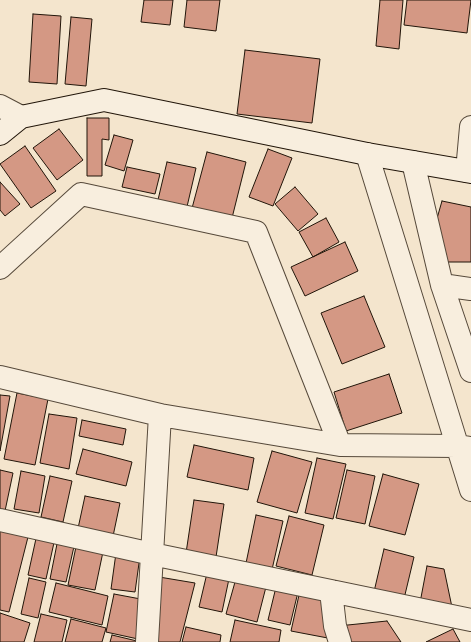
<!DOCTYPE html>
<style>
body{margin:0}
canvas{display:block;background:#f4e5cd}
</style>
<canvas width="471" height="642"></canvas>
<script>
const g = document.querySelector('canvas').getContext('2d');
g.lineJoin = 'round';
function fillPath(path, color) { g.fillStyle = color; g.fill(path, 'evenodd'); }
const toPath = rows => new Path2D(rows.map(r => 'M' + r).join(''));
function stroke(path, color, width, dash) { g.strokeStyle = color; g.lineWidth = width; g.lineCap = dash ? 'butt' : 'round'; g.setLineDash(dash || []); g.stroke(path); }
const building = toPath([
 [144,0,173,0,170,25,141,22,144,0],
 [187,0,220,0,216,31,184,27,187,0],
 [380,0,403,0,399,49,376,46,380,0],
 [407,0,471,0,467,33,404,25,407,0],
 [33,14,61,16,57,84,29,82,33,14],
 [71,17,92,19,86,86,65,84,71,17],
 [245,50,320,59,312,123,237,114,245,50],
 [87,118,109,118,109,140,102,139,102,176,87,176,87,118],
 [59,129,83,160,57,180,33,148,59,129],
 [114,135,133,140,124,171,105,165,114,135],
 [25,146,56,191,31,208,0,164,25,146],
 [268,149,292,158,273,206,249,197,268,149],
 [207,152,246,162,231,222,191,212,207,152],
 [167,162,196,168,186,211,157,204,167,162],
 [127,167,160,174,155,194,122,187,127,167],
 [0,182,20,204,5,216,0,210,0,182],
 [295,187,318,214,298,231,275,204,295,187],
 [442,201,471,207,471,262,446,262,436,222,442,201],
 [326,218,339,242,313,257,299,232,326,218],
 [345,242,358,271,305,296,291,267,345,242],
 [364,296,385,347,342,364,321,313,364,296],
 [389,374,402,413,346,431,334,392,389,374],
 [17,393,48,399,35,465,4,459,17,393],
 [0,395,10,396,0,451,0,395],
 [49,414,77,418,69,469,40,463,49,414],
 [82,420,126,429,123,445,79,436,82,420],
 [194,445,254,458,248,490,187,477,194,445],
 [83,449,132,462,126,486,76,474,83,449],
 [272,451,312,462,297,513,257,502,272,451],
 [317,458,346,464,333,519,305,513,317,458],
 [0,470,13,473,5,511,0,510,0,470],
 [347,470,375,476,365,524,336,518,347,470],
 [21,471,45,476,39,513,14,509,21,471],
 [383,474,419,484,405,535,369,526,383,474],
 [50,476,72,481,63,522,41,517,50,476],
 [85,496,120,503,112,541,77,533,85,496],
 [194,500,224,504,216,557,186,553,194,500],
 [256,515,283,521,271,574,245,568,256,515],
 [289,516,324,525,312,575,276,566,289,516],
 [0,530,28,537,9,612,0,610,0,530],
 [37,534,55,538,46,579,28,575,37,534],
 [58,539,75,542,66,582,50,579,58,539],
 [77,542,104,547,95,590,68,585,77,542],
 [384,549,414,557,403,603,373,596,384,549],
 [116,553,140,556,135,592,111,589,116,553],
 [427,566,444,569,453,612,419,608,427,566],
 [208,569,230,574,222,612,199,607,208,569],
 [237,575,267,583,257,622,226,614,237,575],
 [159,577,195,583,180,642,154,642,159,577],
 [29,578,46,582,38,618,21,614,29,578],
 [56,583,108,596,102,625,49,612,56,583],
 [277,583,299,588,290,625,268,620,277,583],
 [301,586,328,592,333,639,291,631,301,586],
 [114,594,146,600,138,639,106,632,114,594],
 [0,613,30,623,24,642,0,642,0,613],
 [41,614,67,620,62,642,34,642,41,614],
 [71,619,106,628,102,642,65,642,71,619],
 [235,620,281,630,279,642,230,642,235,620],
 [387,621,401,642,345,642,338,626,387,621],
 [186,627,221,635,220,642,182,642,186,627],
 [453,629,460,642,426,642,453,629],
 [112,635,137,641,137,642,110,642,112,635]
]);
const street = toPath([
 [0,106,21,117],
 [367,154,471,490],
 [413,162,442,285,471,371],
 [467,171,471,127],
 [0,268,81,194,256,232,340,445],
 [442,285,471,289],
 [0,377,160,415,340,445,457,446,471,448],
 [0,520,152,554,471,620],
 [331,591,335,626,340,642],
 [147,642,160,415]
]);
const secondary = toPath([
 [0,134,21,117,104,100,367,154,471,172]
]);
fillPath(building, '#d49884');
stroke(building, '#211509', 1);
stroke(street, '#56493a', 24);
stroke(secondary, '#211509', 24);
stroke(street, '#f8eede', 22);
stroke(secondary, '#f8eede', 22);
</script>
